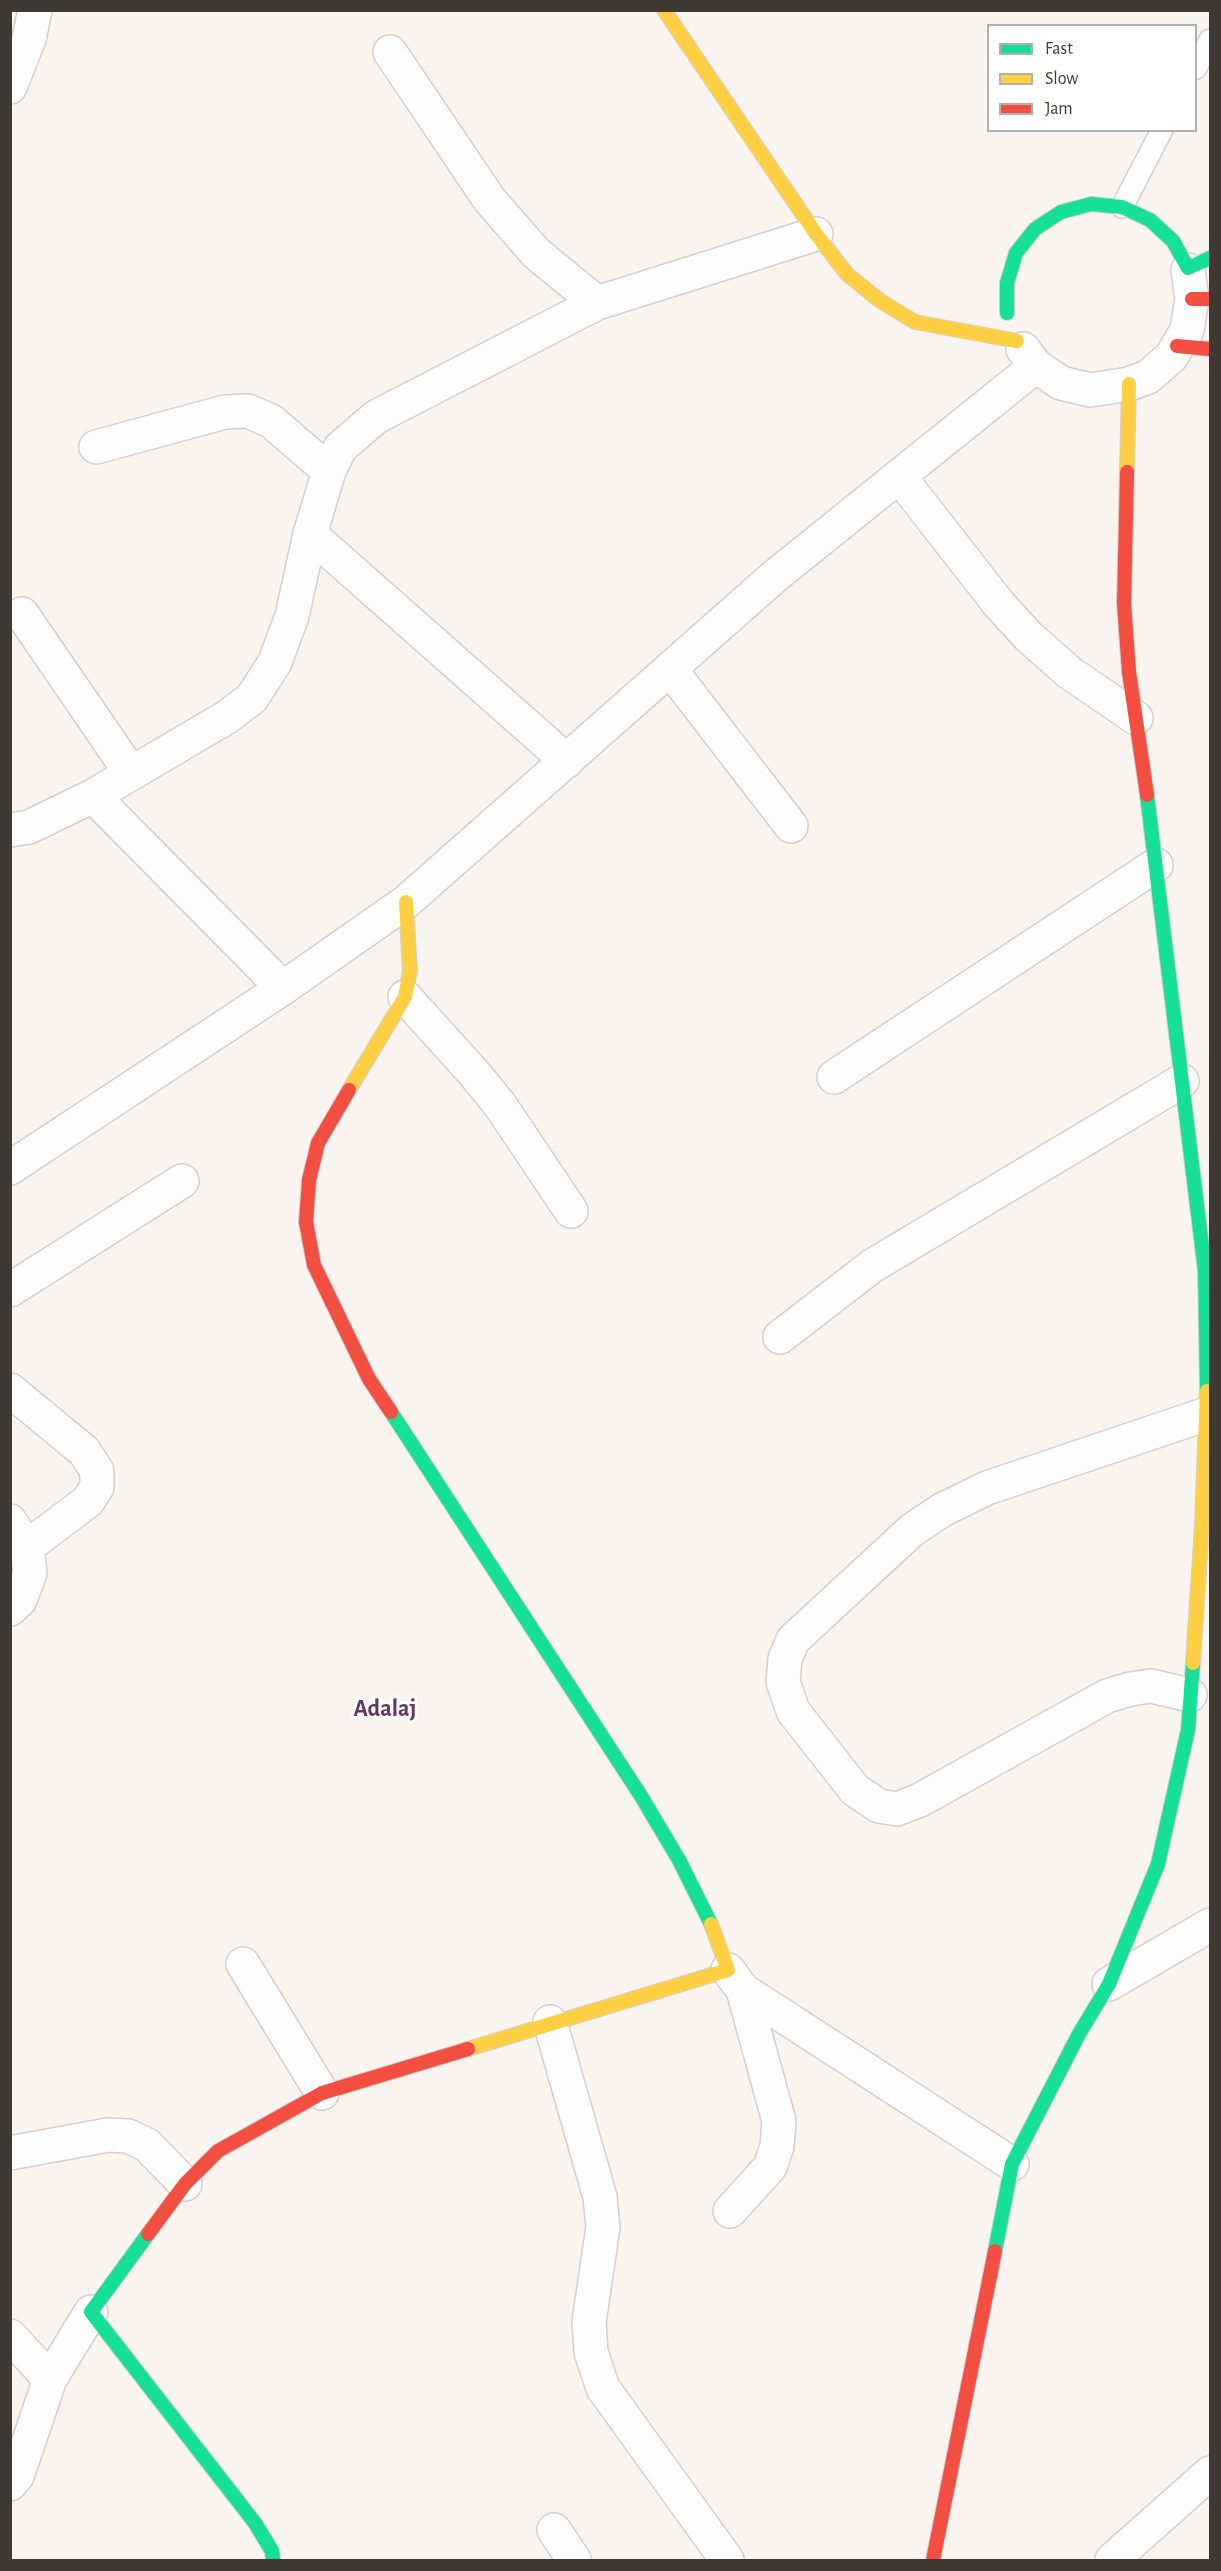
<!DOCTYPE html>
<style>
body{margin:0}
#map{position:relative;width:1221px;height:2571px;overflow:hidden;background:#f9f4ef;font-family:"Alegreya Sans",sans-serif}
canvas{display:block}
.frame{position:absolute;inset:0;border:12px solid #3f3933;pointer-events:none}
.legend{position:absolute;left:987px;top:24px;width:210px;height:108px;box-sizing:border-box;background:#fff;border:2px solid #b2b0ad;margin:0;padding:8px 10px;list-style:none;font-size:18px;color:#3f3933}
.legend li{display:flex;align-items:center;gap:12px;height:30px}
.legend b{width:30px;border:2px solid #b2b0ad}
</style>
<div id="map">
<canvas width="1221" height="2571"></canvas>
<div class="frame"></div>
<ul class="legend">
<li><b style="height:8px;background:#16e098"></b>Fast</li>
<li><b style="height:8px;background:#ffcf43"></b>Slow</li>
<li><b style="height:8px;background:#f24e42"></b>Jam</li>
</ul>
</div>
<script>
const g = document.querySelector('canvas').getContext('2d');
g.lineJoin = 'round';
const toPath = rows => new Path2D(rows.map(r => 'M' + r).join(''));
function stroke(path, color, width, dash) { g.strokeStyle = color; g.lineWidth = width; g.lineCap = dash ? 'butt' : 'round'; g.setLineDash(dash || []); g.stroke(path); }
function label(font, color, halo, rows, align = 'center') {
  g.font = font + ' "Alegreya Sans",sans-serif'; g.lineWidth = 6; g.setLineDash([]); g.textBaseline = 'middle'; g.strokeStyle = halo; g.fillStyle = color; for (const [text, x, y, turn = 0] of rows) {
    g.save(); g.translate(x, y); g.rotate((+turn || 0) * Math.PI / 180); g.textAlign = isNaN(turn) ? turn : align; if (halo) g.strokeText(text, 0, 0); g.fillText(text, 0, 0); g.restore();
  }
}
const lane = toPath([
 [1196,68,1210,40],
 [1122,207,1162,130]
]);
const street = toPath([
 [390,52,489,199,536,253,597,303],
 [10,87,29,39,35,10],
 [1023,349,1036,366,1061,383,1090,390,1129,384,1148,377,1171,357,1187,330,1192,299,1188,270],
 [96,447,225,412,248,411,271,421,329,471],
 [899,476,998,603,1029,637,1070,673,1136,718],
 [310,534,567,761],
 [22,614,131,773],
 [670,669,791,826],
 [93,796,227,717,252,698,275,662,292,616,310,534,329,471,340,448,376,417,597,303,816,234],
 [10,830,29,827,93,796,283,988],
 [405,997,473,1072,500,1105,571,1211],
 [834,1077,1156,865],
 [10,1168,283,988,406,902,775,576,1036,366],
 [10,1290,182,1181],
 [780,1337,872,1266,1182,1081],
 [10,1390,84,1451,97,1471,97,1487,88,1501,27,1547],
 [10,1521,27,1547,30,1573,20,1600,10,1609],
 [1190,1695,1151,1686,1130,1689,1107,1696,920,1800,897,1809,879,1806,855,1790,793,1711,783,1682,785,1659,793,1640,912,1530,942,1510,987,1488,1207,1414],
 [243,1964,322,2093],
 [728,1970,743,1990,1012,2164],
 [1109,1984,1210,1925],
 [550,2022,600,2197,603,2227,589,2322,591,2352,603,2388,727,2560],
 [10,2153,108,2135,128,2136,147,2145,185,2184],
 [730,2211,770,2167,777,2146,779,2121,743,1990],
 [10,2336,50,2379,91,2312],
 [10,2484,17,2476,50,2379],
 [554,2530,574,2560],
 [1112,2560,1210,2473]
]);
const fast = toPath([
 [1007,313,1007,283,1016,253,1035,229,1061,212,1091,204,1122,207,1150,220,1173,241,1188,268,1210,258],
 [1147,795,1205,1271,1207,1391],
 [391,1412,641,1796,679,1860,711,1924],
 [148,2234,91,2312,255,2523,272,2551,273,2560],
 [995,2251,1012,2164,1079,2034,1109,1984,1158,1864,1188,1730,1193,1663]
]);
const slow = toPath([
 [664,10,816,234,847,274,879,300,915,322,1017,341],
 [1127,472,1129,384],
 [349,1090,405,997,410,971,406,902],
 [1193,1663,1202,1525,1207,1391],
 [468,2049,728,1970,711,1924]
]);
const jam = toPath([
 [1192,299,1210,299],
 [1177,346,1210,349],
 [1127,472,1124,603,1129,672,1147,795],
 [349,1090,318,1143,309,1180,306,1222,314,1265,369,1379,391,1412],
 [148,2234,185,2184,218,2151,322,2093,468,2049],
 [933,2560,995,2251]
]);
const districtNames = [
 ["Adalaj",385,1709]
];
stroke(lane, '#d4cfca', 24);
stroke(street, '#d4cfca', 36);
stroke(fast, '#d4cfca', 16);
stroke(slow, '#d4cfca', 16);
stroke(jam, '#d4cfca', 16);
stroke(lane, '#fefdfd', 21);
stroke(street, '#fefdfd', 33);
stroke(fast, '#16e098', 14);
stroke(slow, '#ffcf43', 14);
stroke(jam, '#f24e42', 14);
label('bold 24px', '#683464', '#fff', districtNames);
</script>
